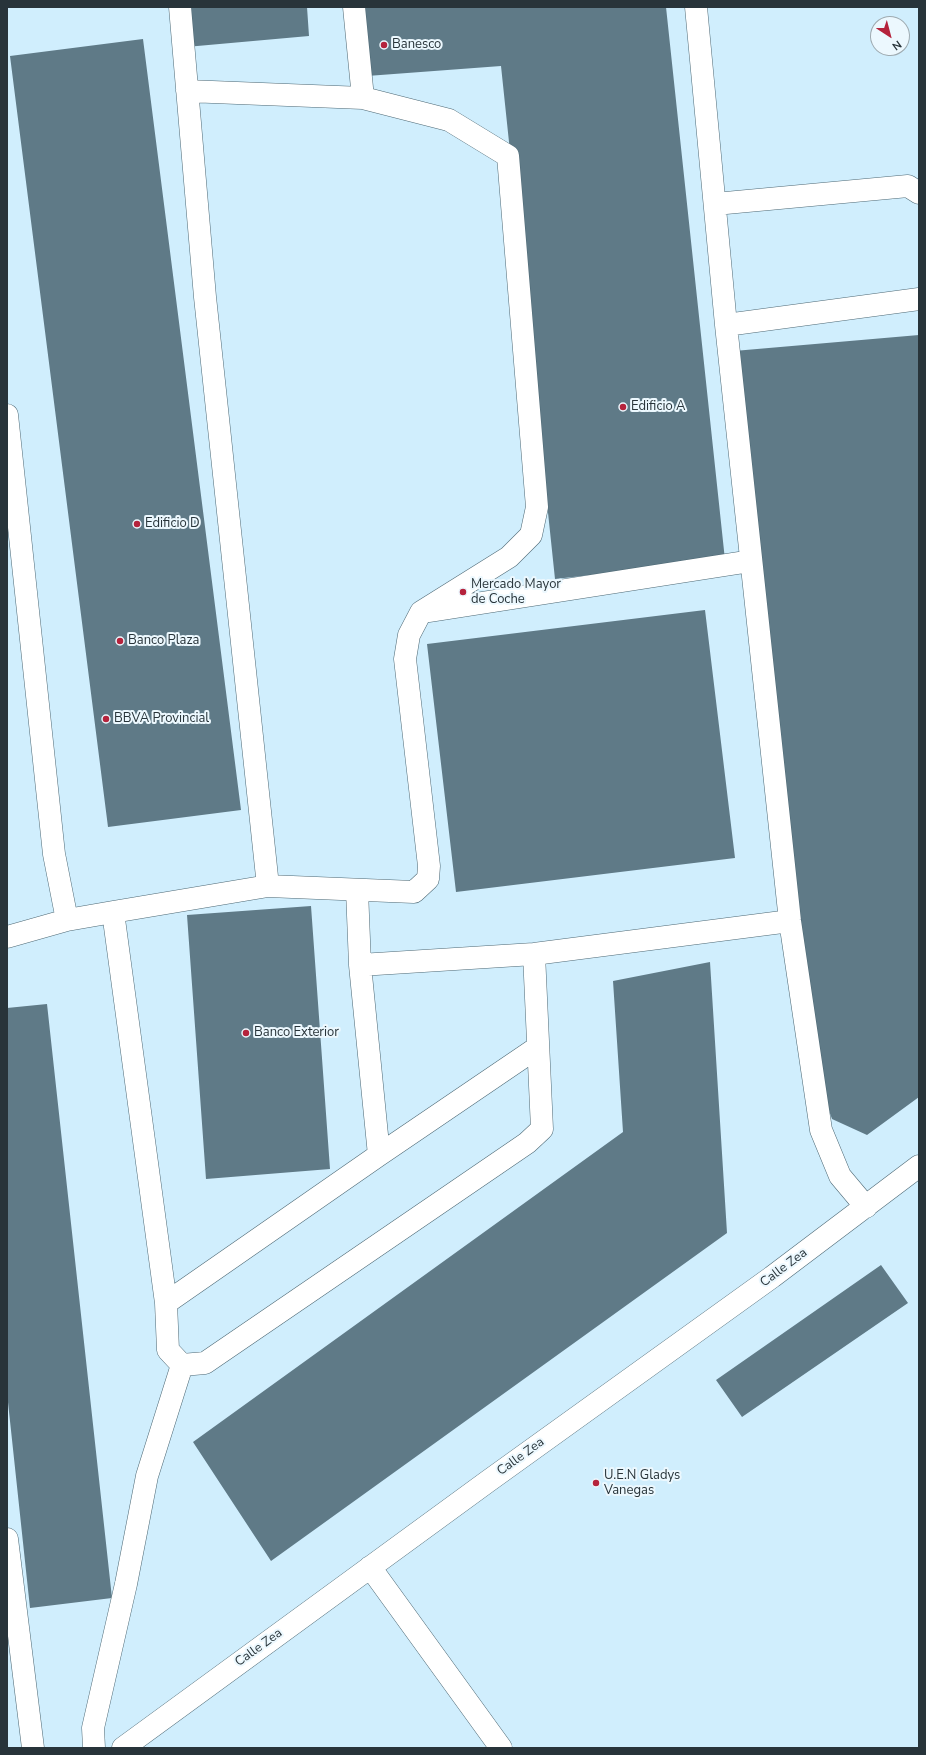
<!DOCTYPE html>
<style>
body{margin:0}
#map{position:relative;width:926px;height:1755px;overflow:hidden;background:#d0eefd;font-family:"Nunito Sans",sans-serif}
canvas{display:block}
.frame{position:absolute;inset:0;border:8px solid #28343a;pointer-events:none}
.north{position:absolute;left:870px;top:16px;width:40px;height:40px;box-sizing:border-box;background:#ecf8fe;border:1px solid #9eaab0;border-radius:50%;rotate:144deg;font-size:11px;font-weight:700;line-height:16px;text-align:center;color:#28343a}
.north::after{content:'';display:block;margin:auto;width:14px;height:18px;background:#b5233c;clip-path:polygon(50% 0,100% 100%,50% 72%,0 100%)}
</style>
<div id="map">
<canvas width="926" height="1755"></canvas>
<div class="frame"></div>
<div class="north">N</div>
</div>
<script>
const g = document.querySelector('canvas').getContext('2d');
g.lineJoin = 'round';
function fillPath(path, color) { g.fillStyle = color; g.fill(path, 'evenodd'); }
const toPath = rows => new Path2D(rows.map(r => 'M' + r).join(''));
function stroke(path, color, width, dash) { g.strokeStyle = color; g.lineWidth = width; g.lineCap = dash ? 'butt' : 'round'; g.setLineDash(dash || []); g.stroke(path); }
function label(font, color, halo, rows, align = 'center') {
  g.font = font + ' "Nunito Sans",sans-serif'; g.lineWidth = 4; g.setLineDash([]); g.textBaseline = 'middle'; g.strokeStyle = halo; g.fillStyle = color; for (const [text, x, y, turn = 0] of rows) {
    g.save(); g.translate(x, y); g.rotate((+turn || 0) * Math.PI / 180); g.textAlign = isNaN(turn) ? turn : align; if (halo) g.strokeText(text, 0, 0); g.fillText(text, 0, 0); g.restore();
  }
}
const building = toPath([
 [183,7,307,7,309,36,186,47],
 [360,7,666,7,725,560,555,579,501,66,367,76],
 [143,39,241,810,108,827,10,56],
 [919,335,919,1097,867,1135,832,1119,818,1079,734,351],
 [705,610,735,858,456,892,427,644],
 [311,906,330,1169,206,1179,187,915],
 [710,962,727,1233,271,1561,193,1442,623,1132,613,981],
 [47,1004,112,1598,30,1608,7,1393,7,1008],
 [881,1265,908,1303,742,1417,716,1380]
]);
const minor = toPath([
 [180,7,205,297,268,886],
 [354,7,363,98],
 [696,7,726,325,790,921,821,1130,840,1176,866,1207],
 [715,204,908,186,919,193],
 [726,325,919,299],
 [7,415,54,854,67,920,113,912,166,1303,168,1350,182,1365,147,1476,126,1584,93,1728,94,1748],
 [430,611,751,561],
 [357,890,360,965,379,1155],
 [113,912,268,886,414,892,428,879,429,866,405,659,409,635,421,612,509,557,531,535,537,507,508,156,449,120,363,98,187,91],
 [7,937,67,920],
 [360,965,534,954,790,921],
 [166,1303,379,1155,538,1047],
 [182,1365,205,1363,527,1143,542,1129,534,954],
 [7,1539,33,1748],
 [370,1567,501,1748],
 [123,1748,487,1482,772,1277,919,1166]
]);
const markers = [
 [384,45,4,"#b5233c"],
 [623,407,4,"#b5233c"],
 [137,524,4,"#b5233c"],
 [463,592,4,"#b5233c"],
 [120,641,4,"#b5233c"],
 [106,719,4,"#b5233c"],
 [246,1033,4,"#b5233c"],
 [596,1483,4,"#b5233c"]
];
const poiNames = [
 ["Banesco",392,45],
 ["Edificio A",631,407],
 ["Edificio D",145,524],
 ["Mercado Mayor",471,585],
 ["de Coche",471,600],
 ["Banco Plaza",128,641],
 ["BBVA Provincial",114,719],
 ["Banco Exterior",254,1033],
 ["U.E.N Gladys",604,1476],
 ["Vanegas",604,1491]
];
const streetNames = [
 ["Calle Zea",784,1268,-37],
 ["Calle Zea",521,1457,-36],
 ["Calle Zea",259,1648,-36]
];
fillPath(building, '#5f7a87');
stroke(minor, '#4e6975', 23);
stroke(minor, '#fff', 22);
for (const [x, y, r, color] of markers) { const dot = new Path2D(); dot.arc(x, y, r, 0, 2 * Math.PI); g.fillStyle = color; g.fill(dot); stroke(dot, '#ecf8fe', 1.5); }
label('13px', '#28343a', '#ecf8fe', poiNames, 'left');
label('13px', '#28343a', '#ecf8fe', streetNames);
</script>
